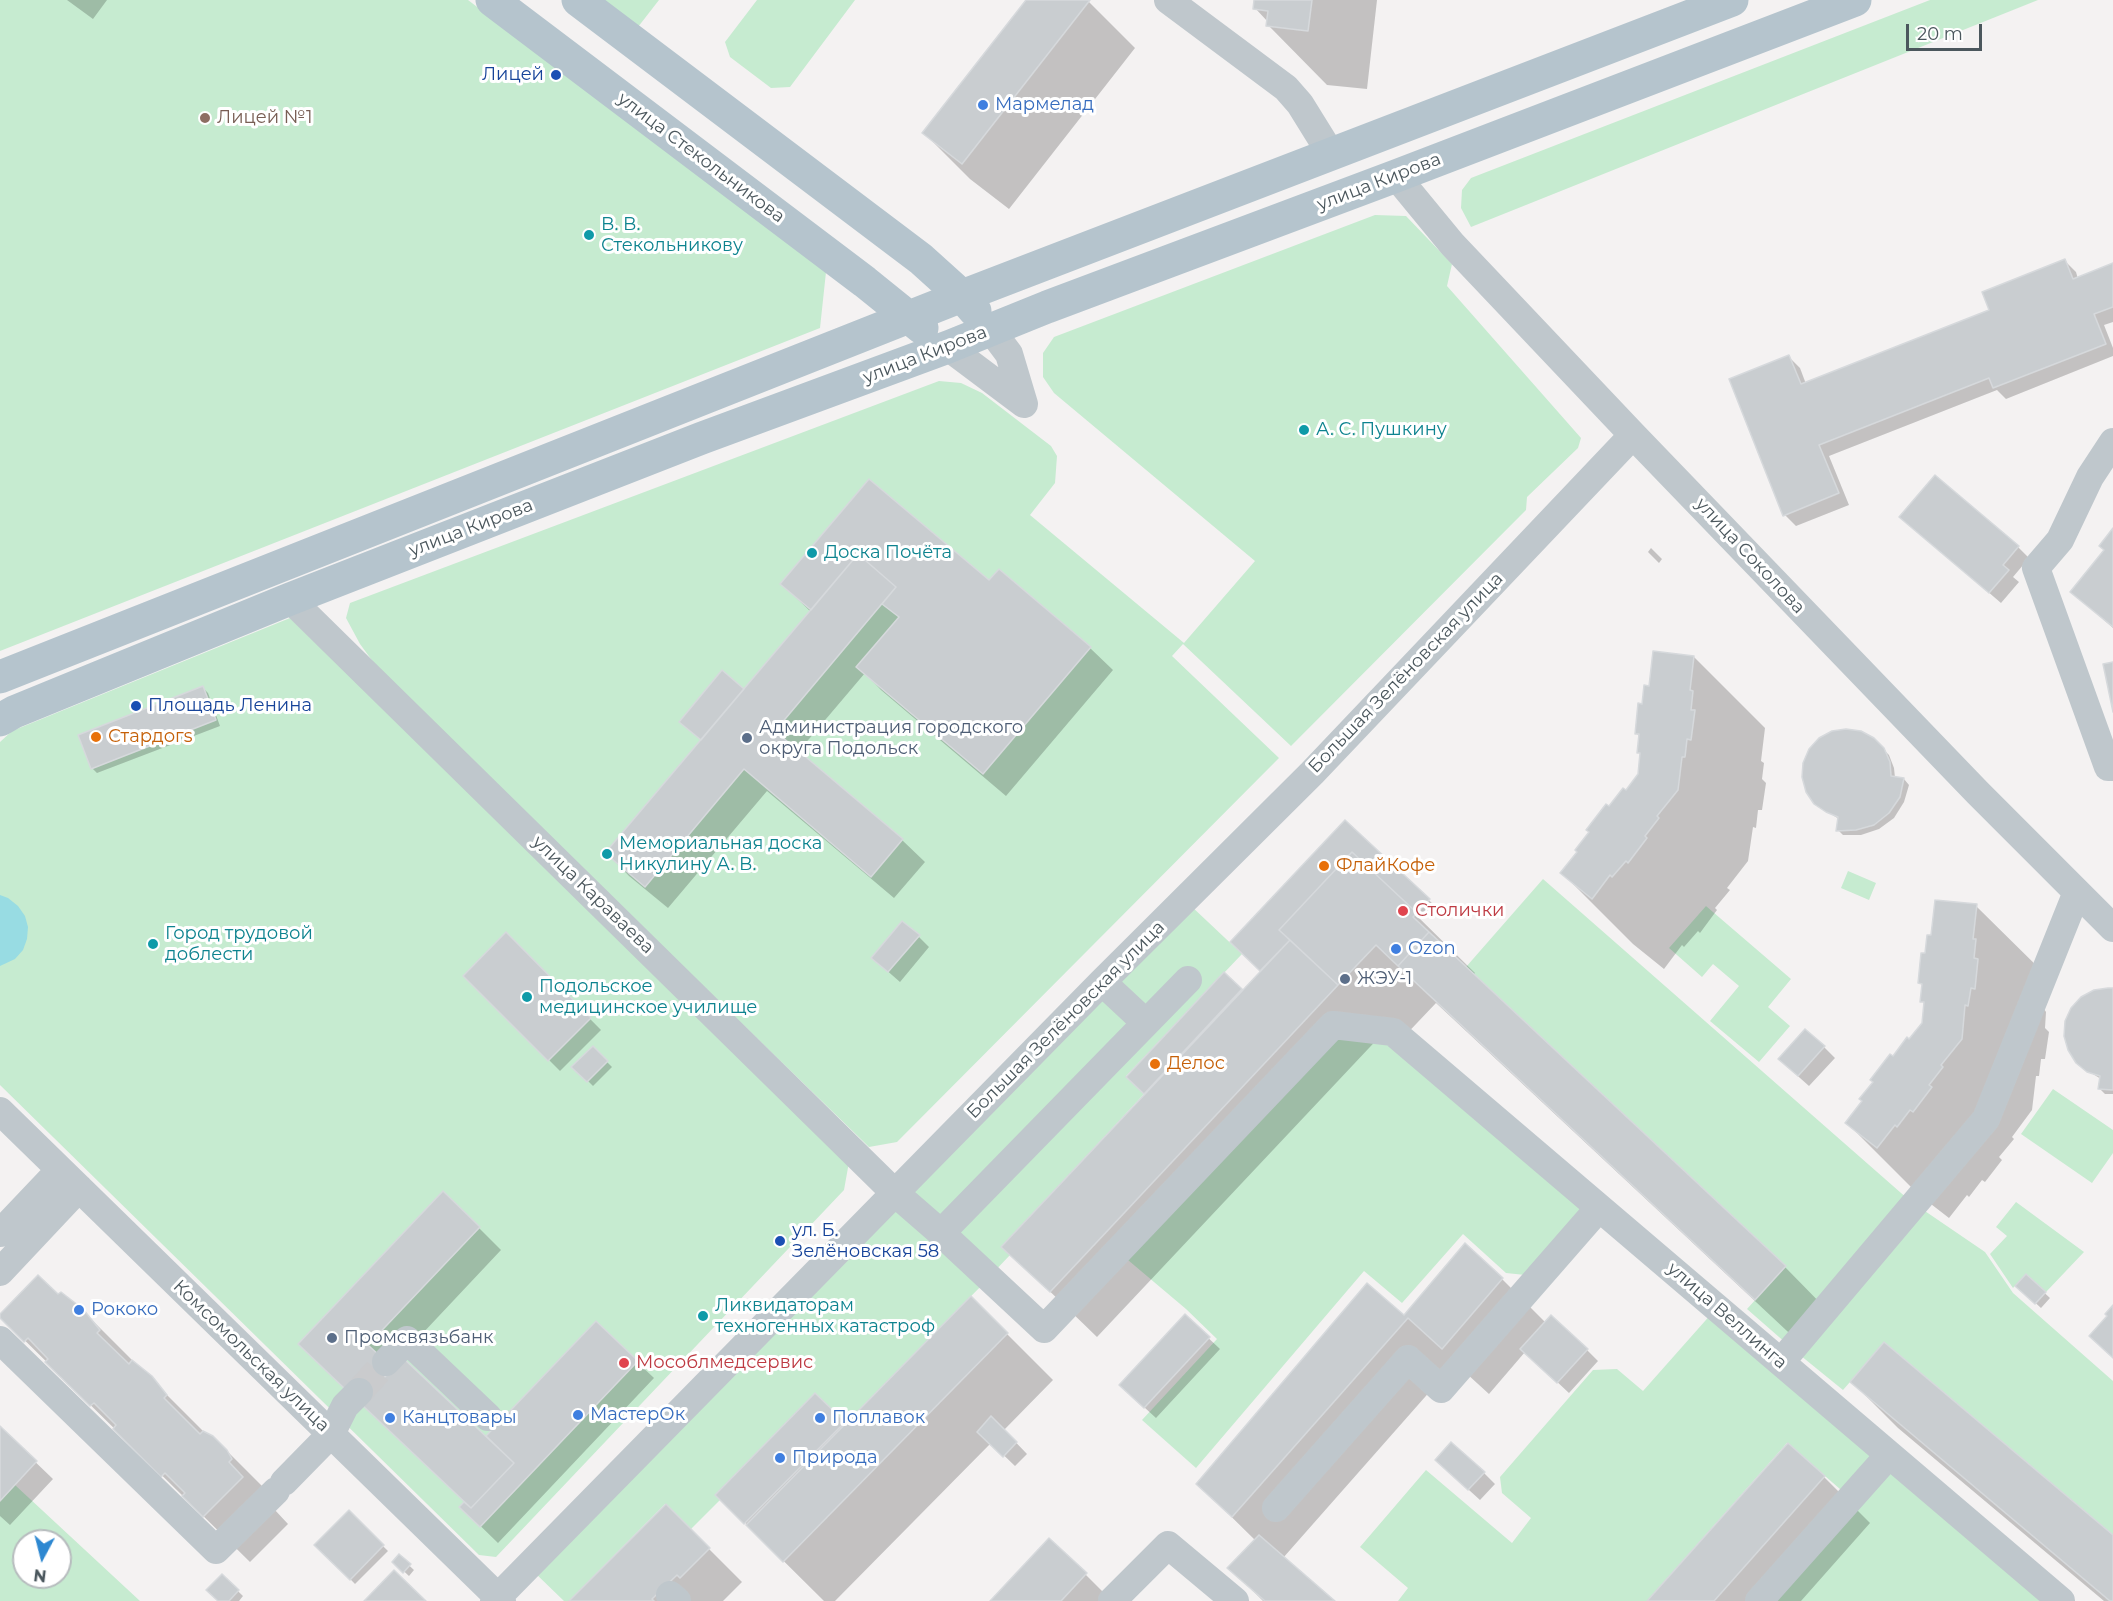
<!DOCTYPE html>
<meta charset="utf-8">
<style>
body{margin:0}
#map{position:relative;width:2113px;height:1601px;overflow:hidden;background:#f4f2f2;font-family:Montserrat,sans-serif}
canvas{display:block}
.north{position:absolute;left:12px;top:1529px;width:60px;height:60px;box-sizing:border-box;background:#fff;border:2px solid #b7bcbe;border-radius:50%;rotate:187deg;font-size:16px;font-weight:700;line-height:24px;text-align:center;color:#4b575d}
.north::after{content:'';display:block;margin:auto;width:21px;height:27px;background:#2e88d1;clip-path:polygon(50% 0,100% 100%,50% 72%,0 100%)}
.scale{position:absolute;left:1906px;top:24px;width:76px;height:27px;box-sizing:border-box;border:3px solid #4b575d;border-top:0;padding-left:8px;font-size:18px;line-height:21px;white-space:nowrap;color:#4b575d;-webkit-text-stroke:4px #fff;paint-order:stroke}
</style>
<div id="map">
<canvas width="2113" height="1601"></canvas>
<div class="north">N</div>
<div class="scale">20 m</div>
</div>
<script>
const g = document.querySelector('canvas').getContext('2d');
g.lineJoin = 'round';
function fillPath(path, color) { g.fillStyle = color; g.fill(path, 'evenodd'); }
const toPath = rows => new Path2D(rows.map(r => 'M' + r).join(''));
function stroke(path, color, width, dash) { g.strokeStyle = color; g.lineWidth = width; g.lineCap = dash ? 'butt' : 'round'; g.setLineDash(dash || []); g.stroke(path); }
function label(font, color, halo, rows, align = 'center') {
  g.font = font + ' Montserrat,sans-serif'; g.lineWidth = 6; g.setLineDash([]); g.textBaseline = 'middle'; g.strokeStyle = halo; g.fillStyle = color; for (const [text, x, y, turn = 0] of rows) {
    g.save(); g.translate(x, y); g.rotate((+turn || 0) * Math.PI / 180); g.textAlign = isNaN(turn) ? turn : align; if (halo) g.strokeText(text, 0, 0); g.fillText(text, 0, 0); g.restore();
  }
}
const green = toPath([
 [0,0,468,0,826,272,820,328,0,651],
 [602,0,659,0,638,27],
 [757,0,855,0,790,87,771,88,730,57,725,42],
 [1930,0,2038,0,1471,227,1461,208,1462,190,1471,178],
 [1375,215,1406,216,1452,264,1447,286,1581,438,1578,448,1527,497,1526,510,1291,746,1183,644,1172,656,1279,758,897,1142,869,1147,382,674,360,644,346,618,350,603,939,381,961,383,982,393,1051,446,1057,456,1055,483,1030,515,1184,643,1255,561,1054,393,1043,377,1043,353,1054,337],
 [290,618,849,1162,844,1190,496,1557,479,1555,0,1085,0,742,12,731],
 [1848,871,1876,883,1869,900,1841,888],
 [1543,879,1909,1200,1787,1344,1747,1309,1786,1266,1466,967],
 [1190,905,1242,954,1126,1076,1144,1094,1002,1247,1010,1255,991,1275,902,1194],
 [1706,906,1791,979,1768,1007,1790,1026,1759,1062,1710,1021,1739,986,1713,964,1702,977,1669,948],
 [1335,1031,1392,1038,1593,1210,1535,1276,1506,1273,1463,1234,1402,1303,1364,1271,1196,1468,1142,1420,1217,1339,1186,1309,1122,1255],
 [2053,1089,2113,1130,2113,1153,2092,1183,2021,1134],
 [899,1201,987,1280,846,1423,815,1393,715,1495,720,1500,691,1529,665,1504,569,1601,564,1601,534,1572],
 [2016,1202,2084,1252,2046,1292,2026,1274,2013,1288,1990,1254,2007,1236,1996,1227],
 [1919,1207,1985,1252,2013,1293,2113,1381,2113,1535,1884,1343,1843,1390,1795,1351],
 [1713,1312,1883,1456,1848,1496,1787,1443,1647,1601,1398,1601,1408,1588,1360,1547,1426,1470,1512,1543,1531,1518,1502,1493,1500,1477,1593,1370,1617,1369,1643,1391],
 [1888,1461,2052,1601,1764,1601],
 [15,1485,140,1601,0,1601,0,1501],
 [24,1541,60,1541,60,1577,24,1577]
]);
const water = toPath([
 [0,895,8,898,18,906,25,916,28,927,27,939,23,950,15,959,0,966]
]);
const shadow = toPath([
 [67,0,107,0,93,19],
 [1028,0,1087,0,1135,48,1009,209,970,179,924,133],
 [1256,0,1377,0,1367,89,1327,85,1268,25,1268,22,1255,8],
 [2065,261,2076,272,2078,279,2113,265,2113,322,2104,325,2113,348,2113,356,2006,399,1997,390,1829,456,1849,505,1796,526,1785,515,1789,357,1800,368,1806,384,1991,311],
 [1901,517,2018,547,2029,558,2013,577,2019,582,2001,603],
 [2113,531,2113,628,2072,592,2106,550],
 [1651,548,1662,559,1659,563,1648,552],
 [990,582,1090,648,1113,670,1006,796,881,690,865,673,798,752,902,840,925,862,894,898,767,791,668,908,629,876,607,853,811,612,782,584],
 [1694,657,1765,728,1761,761,1764,763,1762,779,1766,783,1762,810,1758,810,1756,828,1753,827,1748,861,1727,888,1730,890,1715,908,1717,910,1700,933,1698,931,1684,947,1682,945,1664,969,1633,944,1562,873,1609,808,1626,792,1640,775,1642,756,1638,752,1640,737,1636,733,1650,687],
 [203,688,208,693,220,726,97,773,92,768],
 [1873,739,1889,755,1894,768,1895,778,1904,779,1909,785,1904,802,1894,818,1879,829,1861,835,1843,835,1838,830,1839,819,1821,808],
 [1345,822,1434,905,1423,917,1418,913,1416,915,1475,973,1473,975,1785,1267,1831,1314,1802,1345,1436,1003,1398,1043,1385,1031,1097,1337,1004,1247,1147,1095,1128,1077,1224,974,1243,992,1262,971,1232,942],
 [1976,906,2048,977,2044,1009,2046,1012,2045,1028,2049,1032,2045,1059,2041,1059,2039,1076,2036,1076,2032,1110,2012,1137,2014,1139,1999,1157,2002,1160,1985,1182,1982,1180,1969,1197,1967,1195,1949,1218,1918,1194,1847,1123,1893,1058,1923,1024,1925,1005,1922,1001,1924,987,1919,982,1933,936],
 [506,934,601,1030,560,1071,465,976],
 [919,937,929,947,900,982,884,968],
 [2113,990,2113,1094,2105,1094,2100,1089,2101,1079,2083,1068],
 [1824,1047,1835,1058,1809,1086,1791,1070],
 [593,1048,612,1067,593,1086,574,1067],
 [479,1228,501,1250,390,1368,496,1448,637,1362,654,1378,498,1543,461,1507,466,1502,322,1366],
 [2026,1276,2050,1298,2041,1308,2017,1286],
 [1502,1279,1546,1323,1587,1350,1598,1361,1569,1393,1525,1352,1489,1394,1455,1363,1283,1558,1332,1601,1263,1601,1230,1568,1256,1541,1198,1484,1404,1317],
 [58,1296,82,1310,207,1435,220,1444,267,1491,274,1509,288,1524,250,1562,0,1316],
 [971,1298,1053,1380,1004,1430,1027,1454,1015,1466,991,1443,835,1601,824,1601,717,1495,815,1395,846,1425],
 [1185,1316,1220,1349,1156,1418,1132,1396],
 [1852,1382,2113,1537,2113,1601,2104,1601,1898,1428],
 [0,1428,53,1479,10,1525,0,1516],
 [1448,1471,1484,1473,1495,1484,1480,1500],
 [1824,1477,1870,1523,1801,1601,1649,1601],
 [666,1506,742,1582,723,1601,571,1601],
 [349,1513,388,1551,355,1584,317,1545],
 [1049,1540,1086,1575,1112,1601,992,1601],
 [399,1556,414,1570,409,1576,394,1562],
 [222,1576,243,1596,239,1601,220,1601]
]);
const building = toPath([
 [1026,0,1090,0,962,164,922,133,1026,0],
 [1254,0,1312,0,1308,31,1266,26,1268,11,1253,9,1254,0],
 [2065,259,2073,279,2113,263,2113,307,2094,314,2106,344,1993,388,1989,378,1819,445,1839,493,1783,516,1729,379,1789,355,1801,384,1989,310,1982,292,2065,259],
 [1935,475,2019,546,2003,565,2009,570,1989,593,1899,517,1935,475],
 [869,479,989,580,999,569,1091,647,983,774,856,667,899,617,882,604,896,587,858,554,811,610,780,584,869,479],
 [2113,528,2113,627,2070,592,2104,550,2099,546,2113,528],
 [858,554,896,587,775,731,903,839,871,877,744,769,645,887,605,853,858,554],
 [1653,651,1694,656,1690,690,1693,691,1691,710,1695,710,1691,740,1687,739,1685,757,1682,757,1678,790,1657,816,1659,818,1645,836,1647,838,1628,863,1626,861,1612,877,1610,875,1592,899,1560,873,1577,852,1575,850,1589,832,1586,830,1606,804,1609,806,1623,788,1626,790,1638,774,1640,753,1637,753,1639,734,1635,734,1638,703,1642,704,1644,685,1649,686,1653,651],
 [2113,662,2113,712,2103,664,2113,662],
 [722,670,744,689,701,740,679,722,722,670],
 [203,686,216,720,91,769,78,735,203,686],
 [1846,729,1861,731,1874,738,1884,748,1890,762,1891,776,1904,778,1900,797,1889,813,1874,825,1856,830,1836,831,1838,817,1826,812,1814,804,1806,792,1802,777,1803,763,1809,749,1819,738,1832,731,1846,729],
 [1345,820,1430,899,1417,913,1352,852,1279,930,1290,940,1260,971,1230,942,1345,820],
 [1352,852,1417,913,1413,917,1429,932,1398,966,1376,945,1338,985,1279,930,1352,852],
 [1935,900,1977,904,1973,939,1976,939,1974,958,1978,959,1975,989,1971,988,1968,1006,1965,1005,1962,1039,1941,1065,1943,1067,1929,1085,1932,1087,1913,1112,1910,1110,1897,1127,1895,1125,1877,1148,1845,1123,1862,1101,1859,1099,1873,1082,1870,1080,1890,1054,1893,1056,1907,1037,1909,1039,1922,1023,1924,1002,1920,1002,1922,984,1918,983,1921,953,1925,953,1927,935,1931,935,1935,900],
 [902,921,920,935,888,972,871,958,902,921],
 [506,932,591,1018,548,1061,463,976,506,932],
 [1429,932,1786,1266,1755,1300,1398,966,1429,932],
 [1290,940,1338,985,1050,1292,1001,1247,1290,940],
 [1224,972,1242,989,1144,1094,1126,1077,1224,972],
 [2108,988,2113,988,2113,1090,2098,1089,2100,1076,2087,1072,2076,1063,2068,1050,2064,1036,2065,1021,2071,1008,2081,997,2094,990,2108,988],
 [1805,1029,1825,1046,1798,1076,1778,1059,1805,1029],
 [593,1046,608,1061,587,1082,571,1067,593,1046],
 [443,1191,480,1227,368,1345,393,1368,366,1397,345,1389,298,1344,443,1191],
 [1465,1243,1503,1278,1442,1349,1408,1318,1232,1517,1196,1484,1367,1283,1404,1315,1465,1243],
 [2026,1274,2046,1292,2035,1304,2015,1286,2026,1274],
 [38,1275,58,1294,61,1292,83,1309,100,1330,97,1333,129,1364,132,1360,152,1376,167,1395,164,1398,200,1434,203,1431,213,1436,227,1450,232,1459,229,1462,243,1477,203,1517,182,1496,185,1493,165,1473,161,1477,113,1429,116,1425,94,1403,90,1406,45,1362,48,1359,28,1338,24,1342,0,1318,0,1314,38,1275],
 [971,1296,1008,1333,783,1562,746,1525,971,1296],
 [2113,1305,2113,1358,2089,1336,2107,1316,2105,1314,2113,1305],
 [1185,1314,1210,1337,1144,1408,1119,1385,1185,1314],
 [1551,1315,1588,1349,1557,1383,1520,1349,1551,1315],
 [596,1321,638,1361,480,1527,459,1507,464,1502,471,1508,514,1463,486,1436,596,1321],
 [1884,1342,2113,1535,2113,1601,2110,1601,1850,1382,1884,1342],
 [403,1358,514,1463,471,1508,360,1403,403,1358],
 [815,1393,845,1422,744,1524,715,1495,815,1393],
 [991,1416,1017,1442,1003,1457,977,1432,991,1416],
 [0,1426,37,1461,0,1501,0,1426],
 [1451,1442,1485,1472,1468,1490,1435,1460,1451,1442],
 [1788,1443,1825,1476,1714,1601,1647,1601,1788,1443],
 [666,1504,710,1548,680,1578,677,1575,652,1599,654,1601,569,1601,666,1504],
 [349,1510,384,1545,350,1580,314,1545,349,1510],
 [1259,1535,1335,1601,1265,1601,1227,1568,1259,1535],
 [1049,1538,1087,1573,1061,1601,990,1601,1049,1538],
 [399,1554,411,1564,403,1573,392,1562,399,1554],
 [394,1570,426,1601,364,1601,394,1570],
 [222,1574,239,1590,229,1601,218,1601,206,1590,222,1574]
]);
const minorTunnel = toPath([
 [359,1392,386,1362]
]);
const minor = toPath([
 [1168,0,1286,88,1300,104,1331,154],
 [1396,176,1452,244,1633,435,1978,793,2113,928],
 [991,330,1009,354,1024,404],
 [948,347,1024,404],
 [2113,442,2090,477,2060,540,2036,568,2108,767,2113,767],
 [290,599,895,1193,941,1233,1044,1329,1333,1025,1393,1032,2061,1601],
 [1102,982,1146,1023],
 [0,1111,502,1601],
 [0,1233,60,1170],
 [941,1233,1188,980],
 [0,1272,79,1188],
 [0,1340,216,1550,276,1491],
 [386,1362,407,1340,488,1417],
 [1781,1362,1986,1119,2077,892],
 [284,1482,331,1434,345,1406,359,1392],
 [1276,1508,1408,1359,1441,1389,1599,1208],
 [670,1595,677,1601],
 [494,1601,1102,982,1312,773,1633,435],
 [1112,1601,1168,1545,1235,1601],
 [1759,1601,1889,1455]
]);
const major = toPath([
 [492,0,865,282,922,328],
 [578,0,921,259,962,296,975,311],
 [0,677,962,296,1732,0],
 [0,720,14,712,290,599,702,438,948,347,1047,307,1396,176,1855,0]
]);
const markers = [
 [556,75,6,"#1a4fb4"],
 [983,105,6,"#3f7fe0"],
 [205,118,6,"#8d6e63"],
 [589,235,6,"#0f9aa8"],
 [1304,430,6,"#0f9aa8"],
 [812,553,6,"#0f9aa8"],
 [136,706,6,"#1a4fb4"],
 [96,737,6,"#e8710a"],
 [747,738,6,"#5c6f8a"],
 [607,854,6,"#0f9aa8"],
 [1324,866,6,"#e8710a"],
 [1403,911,6,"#e0444e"],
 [153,944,6,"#0f9aa8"],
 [1396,949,6,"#3f7fe0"],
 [1345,979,6,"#5c6f8a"],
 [527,997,6,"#0f9aa8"],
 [1155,1064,6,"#e8710a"],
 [780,1241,6,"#1a4fb4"],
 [79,1310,6,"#3f7fe0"],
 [703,1316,6,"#0f9aa8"],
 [332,1338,6,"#5c6f8a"],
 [624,1363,6,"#e0444e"],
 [578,1415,6,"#3f7fe0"],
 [390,1418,6,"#3f7fe0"],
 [820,1418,6,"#3f7fe0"],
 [780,1458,6,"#3f7fe0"]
];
const transitNames = [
 ["Лицeй",544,75,"right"],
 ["Площадь Ленина",148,706],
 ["ул. Б.",792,1231],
 ["Зелёновская 58",792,1252]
];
const shopNames = [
 ["Мармелад",995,105],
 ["Ozon",1408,949],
 ["Рококо",91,1310],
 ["МастерОк",590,1415],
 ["Канцтовары",402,1418],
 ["Поплавок",832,1418],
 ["Природа",792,1458]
];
const educationNames = [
 ["Лицeй №1",217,118]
];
const streetNames = [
 ["улица Стекольникова",701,158,37],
 ["улица Кирова",1379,182,-21],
 ["улица Кирова",925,355,-21],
 ["улица Кирова",471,528,-21],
 ["улица Соколова",1750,556,47],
 ["Большая Зелёновская улица",1406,673,-46],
 ["улица Караваева",593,895,44],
 ["Большая Зелёновская улица",1066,1020,-45],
 ["улица Веллинга",1727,1316,41],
 ["Комсомольская улица",251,1356,44]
];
const cultureNames = [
 ["В. В.",601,225],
 ["Стекольникову",601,246],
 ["А. С. Пушкину",1316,430],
 ["Доска Почёта",824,553],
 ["Мемориальная доска",619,844],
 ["Никулину А. В.",619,865],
 ["Город трудовой",165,934],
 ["доблести",165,955],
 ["Подольское",539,987],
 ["медицинское училище",539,1008],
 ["Ликвидаторам",715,1306],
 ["техногенных катастроф",715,1327]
];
const serviceNames = [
 ["Администрация городского",759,728],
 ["округа Подольск",759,749],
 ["ЖЭУ-1",1357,979],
 ["Промсвязьбанк",344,1338]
];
const foodNames = [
 ["Стардогs",108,737],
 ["ФлайКофе",1336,866],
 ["Делос",1167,1064]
];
const healthNames = [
 ["Столички",1415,911],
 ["Мособлмедсервис",636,1363]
];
fillPath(green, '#c6ebd0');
fillPath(water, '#98dce3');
fillPath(shadow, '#0003');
fillPath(building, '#c9cdd0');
stroke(building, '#d6d9dc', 1.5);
stroke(minorTunnel, '#cacbcd', 28, [28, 14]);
stroke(minor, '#bfc7cc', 28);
stroke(major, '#b5c4cd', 33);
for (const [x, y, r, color] of markers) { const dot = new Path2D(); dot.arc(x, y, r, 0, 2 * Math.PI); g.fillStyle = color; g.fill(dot); stroke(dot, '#fff', 2); }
label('18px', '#164399', '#fff', transitNames, 'left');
label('18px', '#366cbe', '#fff', shopNames, 'left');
label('18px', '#785e54', '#fff', educationNames, 'left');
label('18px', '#4b575d', '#fff', streetNames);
label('18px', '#0d838f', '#fff', cultureNames, 'left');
label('18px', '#4e5e75', '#fff', serviceNames, 'left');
label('18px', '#c56008', '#fff', foodNames, 'left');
label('18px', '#be3a42', '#fff', healthNames, 'left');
</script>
